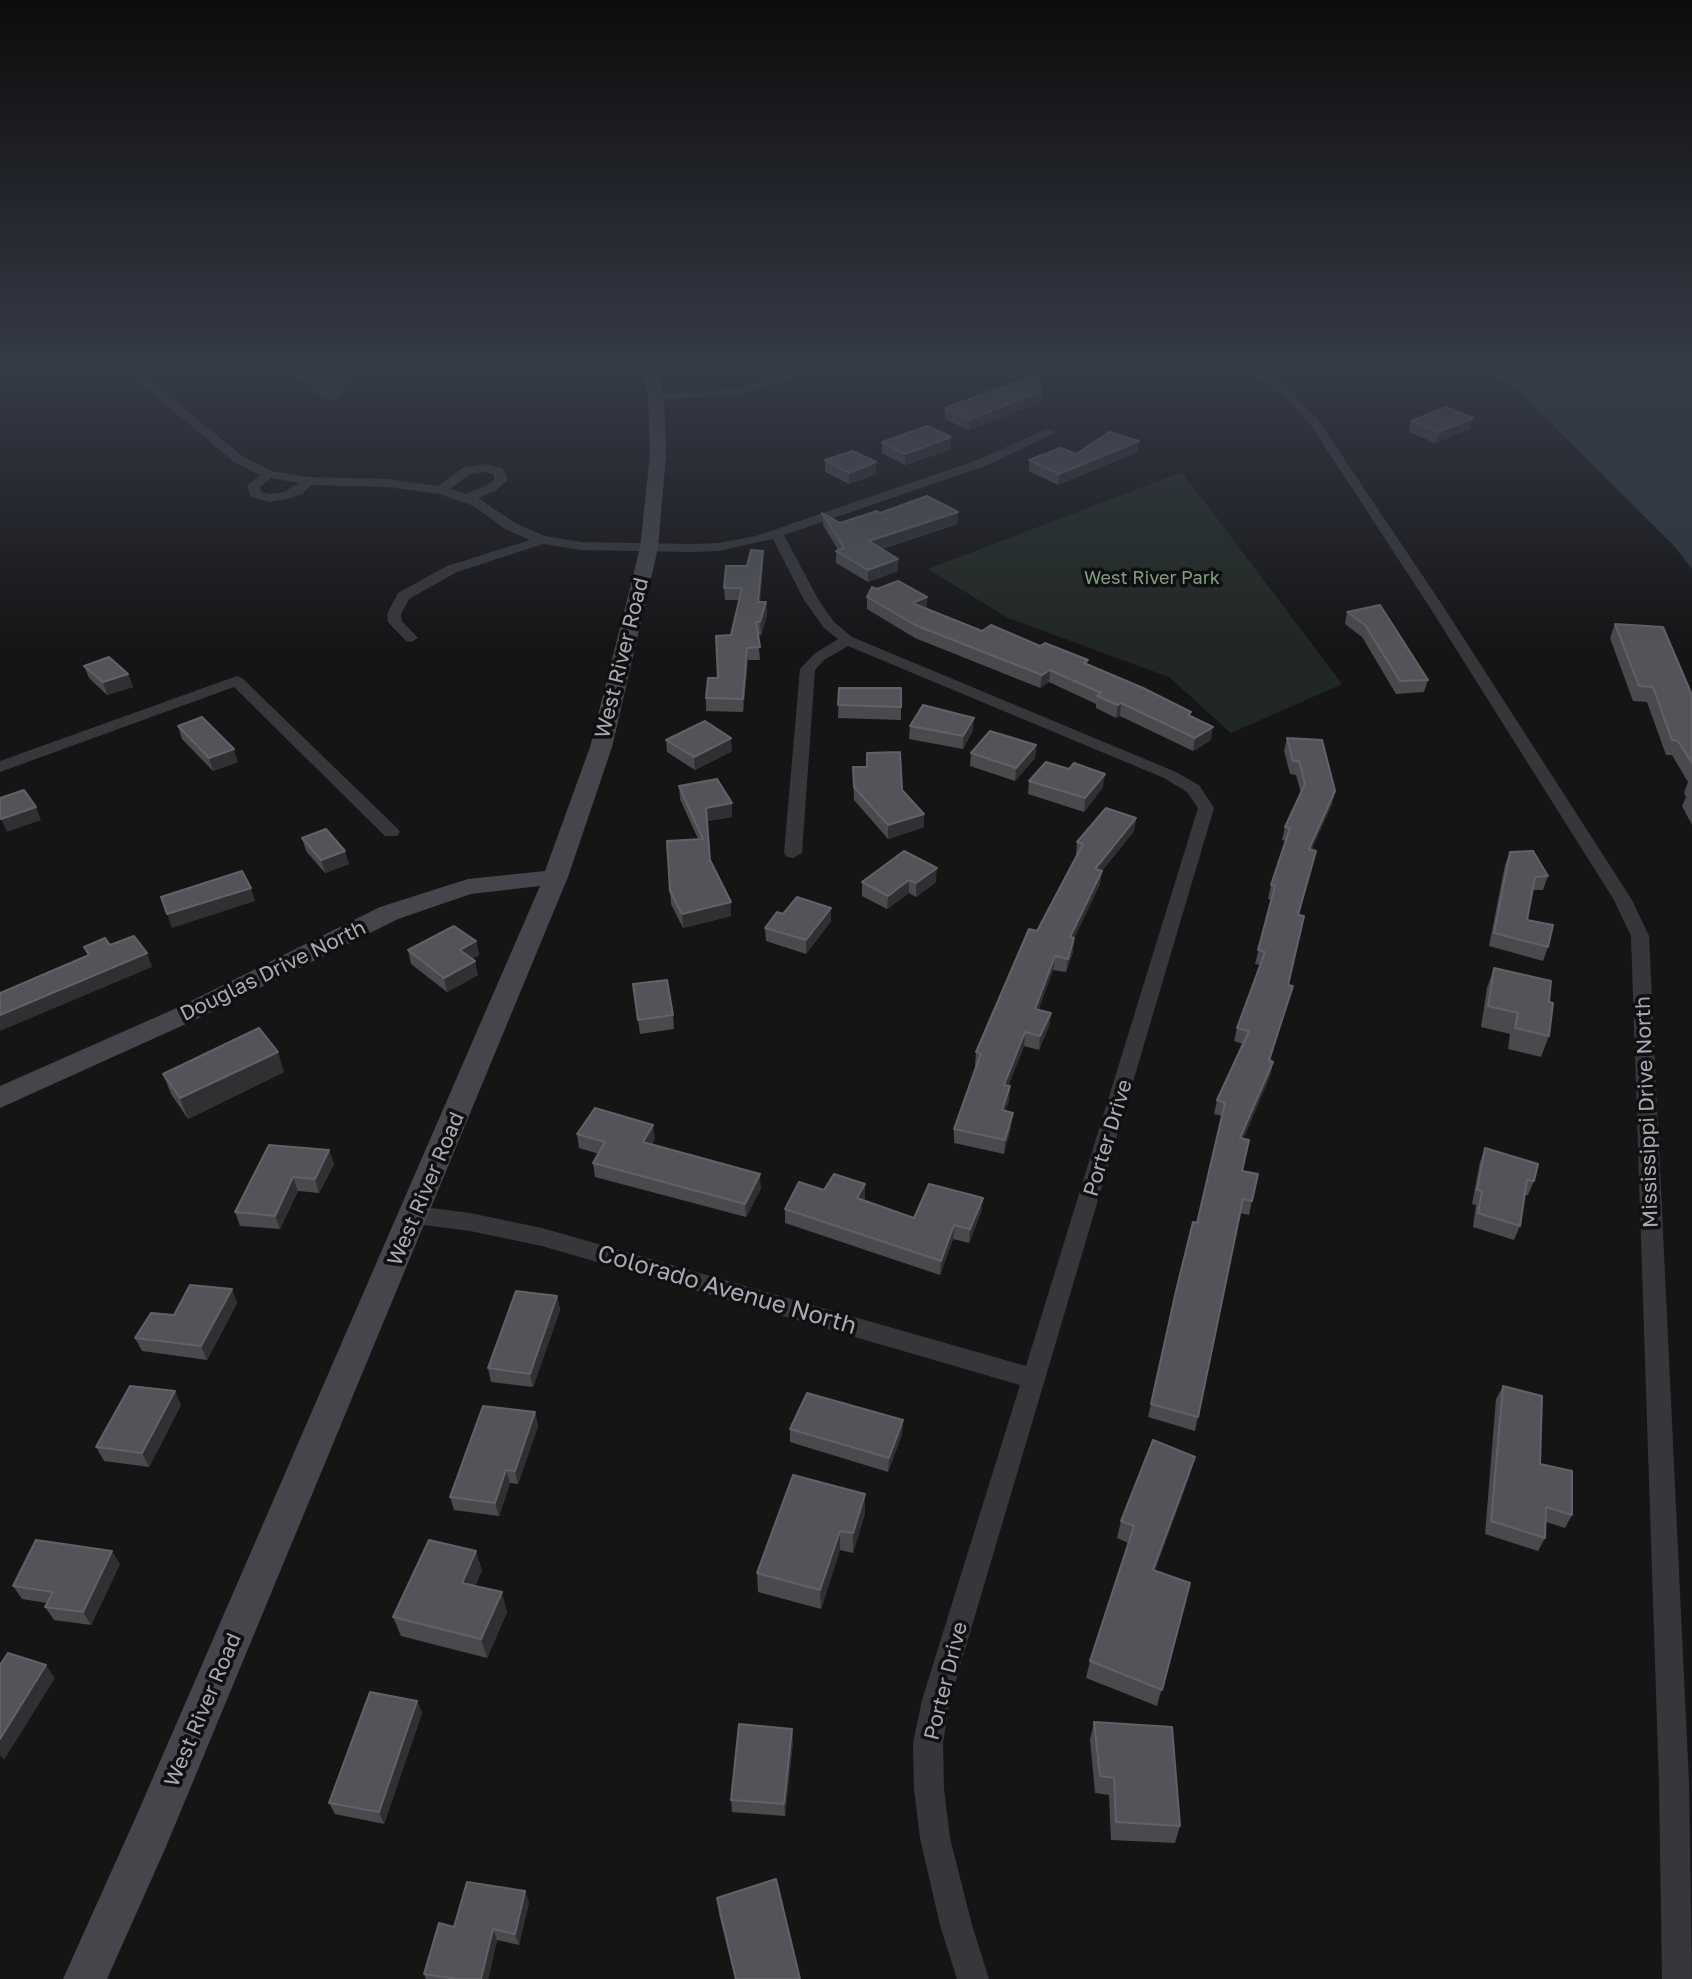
<!DOCTYPE html>
<style>
body{margin:0}
canvas{display:block;background:#151516}
</style>
<canvas width="1692" height="1979"></canvas>
<script>
const g = document.querySelector('canvas').getContext('2d');
g.lineJoin = 'round';
function fillPath(path, color) { g.fillStyle = color; g.fill(path, 'evenodd'); }
const toPath = rows => new Path2D(rows.map(r => 'M' + r).join(''));
function stroke(path, color, width, dash) { g.strokeStyle = color; g.lineWidth = width; g.lineCap = dash ? 'butt' : 'round'; g.setLineDash(dash || []); g.stroke(path); }
function label(font, color, halo, rows, align = 'center') {
  g.font = font + ' "Golos Text",sans-serif'; g.lineWidth = 7; g.setLineDash([]); g.textBaseline = 'middle'; g.strokeStyle = halo; g.fillStyle = color; for (const [text, x, y, turn = 0] of rows) {
    g.save(); g.translate(x, y); g.rotate((+turn || 0) * Math.PI / 180); g.textAlign = isNaN(turn) ? turn : align; if (halo) g.strokeText(text, 0, 0); g.fillText(text, 0, 0); g.restore();
  }
}
const green = toPath([
 [1182,472,1342,684,1231,733,1169,677,1008,618,928,569]
]);
const water = toPath([
 [282,368,336,368,350,385,335,401,323,399,313,388],
 [1483,368,1692,368,1692,569,1676,548,1515,388]
]);
const minor = toPath([
 [123,368,135,368,242,456,272,471,308,477,387,479,438,486,462,468,485,464,502,468,508,480,495,491,478,498,515,523,545,536,582,542,691,544,718,543,756,536,980,459,1046,429,1056,432,988,465,784,535,818,599,834,622,852,637,1176,772,1199,785,1214,808,950,1700,943,1743,944,1789,950,1838,972,1925,989,1979,957,1979,940,1925,920,1838,914,1789,913,1743,922,1700,1020,1385,542,1246,470,1231,416,1224,408,1221,405,1215,408,1209,416,1206,470,1213,542,1228,1026,1366,1198,808,1187,792,1164,778,848,646,824,660,815,670,802,853,793,858,787,857,784,853,800,669,814,654,838,639,824,628,804,600,773,539,718,551,691,552,582,550,543,544,457,572,409,599,401,614,402,621,418,638,411,642,406,641,388,622,387,614,398,593,447,566,530,540,505,529,474,506,439,494,387,487,311,485,302,494,287,499,270,502,251,497,247,486,260,475,234,462,123,368],
 [485,472,493,474,495,479,487,485,466,494,450,489,470,474,485,472],
 [271,478,299,483,284,492,270,494,261,492,260,487,271,478],
 [464,368,476,368,478,373,468,375,464,368],
 [808,368,825,368,738,395,656,400,650,397,656,394,737,389,808,368],
 [1247,368,1259,368,1286,388,1316,417,1441,603,1632,900,1649,936,1689,1783,1692,1979,1662,1979,1659,1783,1631,936,1614,900,1427,603,1308,421,1278,392,1247,368],
 [237,676,242,678,397,828,400,832,397,836,385,836,234,687,0,772,0,761,237,676]
]);
const secondary = toPath([
 [643,368,659,368,664,397,666,455,658,548,612,747,568,877,165,1849,107,1979,63,1979,135,1819,540,886,471,894,398,919,197,1019,0,1108,0,1086,179,1007,380,907,468,879,545,871,590,747,640,548,650,455,648,397,643,368]
]);
const wall = toPath([
 [1042,391,1041,402,969,430,945,419,945,408],
 [1411,421,1470,429,1435,443,1409,432],
 [1139,441,1137,452,1058,485,1029,471,1029,460,1076,454],
 [882,442,951,449,905,465,882,453],
 [825,460,876,474,849,484,825,472],
 [958,512,958,524,882,549,898,571,868,582,836,563,836,551,838,550,823,525,822,513,840,523,880,513],
 [763,563,760,602,766,602,767,615,761,635,758,635,760,660,748,660,743,712,706,711,706,698,718,678,731,635,739,600,725,600,724,588,747,566],
 [877,589,982,631,1088,660,1087,664,1190,716,1211,740,1193,751,1120,716,1116,718,1096,708,1096,704,1049,682,1040,688,915,638,867,609,867,597],
 [1380,605,1428,680,1424,692,1396,694,1362,637,1345,624,1347,612],
 [1615,624,1692,695,1692,825,1682,806,1686,797,1684,793,1688,782,1672,755,1666,755,1647,702,1633,701,1610,638],
 [84,666,128,674,133,687,107,695,89,678],
 [839,688,901,688,901,720,838,718],
 [178,726,238,762,213,771,182,739],
 [910,726,973,730,963,749,909,739],
 [1287,738,1335,791,1332,804,1311,850,1299,915,1288,985,1293,986,1270,1061,1273,1062,1270,1076,1243,1139,1242,1171,1258,1174,1249,1215,1240,1213,1195,1431,1148,1417,1176,1291,1197,1223,1222,1116,1214,1114,1217,1100,1243,1044,1234,1041,1237,1028,1260,965,1255,964,1272,900,1268,899,1271,885,1285,841,1282,840,1285,827,1301,793,1296,775,1290,774,1284,751],
 [666,740,732,751,695,770,667,752],
 [1036,745,1035,758,1015,781,970,766,971,753],
 [853,767,902,790,924,827,888,839,854,800],
 [1029,781,1103,787,1084,812,1028,794],
 [679,786,732,803,732,817,707,821,710,860,731,916,683,928,671,904,670,891,698,839,680,799],
 [1136,818,1134,831,1102,871,1100,884,1074,938,1073,952,1066,972,1053,970,1038,1010,1051,1013,1049,1026,1039,1050,1024,1046,1008,1086,1009,1100,1005,1111,1011,1127,1004,1154,954,1143,954,1129,976,1066,975,1066,976,1052,1037,931,1077,856,1076,855,1077,842],
 [302,838,349,864,325,873,306,851],
 [904,851,936,882,916,897,909,893,887,909,862,896,862,882],
 [1510,852,1548,876,1543,890,1533,890,1527,920,1548,947,1543,961,1489,946,1505,865],
 [831,908,831,921,806,954,766,941,765,928,783,914],
 [476,941,479,955,472,959,478,975,447,992,411,964,408,950],
 [1494,968,1549,1002,1549,1036,1541,1057,1508,1049,1510,1034,1481,1027,1487,988],
 [633,984,673,1015,674,1029,640,1034],
 [284,1072,188,1119,171,1094,163,1074],
 [577,1134,655,1139,652,1144,761,1188,746,1217,595,1177,593,1163,599,1154,579,1148],
 [1485,1148,1534,1181,1528,1195,1525,1195,1520,1226,1514,1240,1473,1227,1476,1205,1472,1204,1480,1162],
 [329,1150,334,1164,319,1193,298,1191,280,1229,240,1226,235,1212],
 [824,1190,865,1198,864,1200,914,1218,983,1198,981,1212,969,1243,953,1239,940,1275,785,1223,785,1209],
 [232,1289,237,1303,207,1360,142,1351,135,1338,174,1315],
 [557,1296,560,1310,533,1387,491,1382,488,1368],
 [1503,1386,1540,1464,1572,1515,1565,1528,1546,1522,1545,1538,1538,1551,1485,1534,1496,1399],
 [181,1405,149,1467,104,1461,96,1447],
 [535,1412,538,1426,518,1484,510,1483,499,1516,454,1510,450,1497],
 [903,1420,902,1434,888,1472,790,1442,790,1429],
 [1190,1474,1155,1570,1190,1583,1157,1706,1086,1678,1090,1661,1128,1543,1117,1538,1121,1521],
 [865,1494,865,1513,853,1553,840,1550,821,1609,758,1592,757,1573],
 [120,1564,91,1625,54,1620,45,1607,47,1603,22,1599,13,1586],
 [482,1570,475,1586,507,1612,487,1658,401,1636,393,1617],
 [417,1701,422,1713,384,1824,335,1814,329,1803],
 [1094,1722,1180,1826,1175,1843,1111,1840,1109,1795,1095,1793,1090,1740],
 [793,1741,785,1816,732,1812,731,1800],
 [717,1898,800,1979,735,1979,719,1914],
 [529,1902,519,1945,497,1940,488,1979,426,1979,424,1974,454,1927]
]);
const shadedWall = toPath([
 [1042,391,1041,402,969,430,970,419],
 [1473,418,1470,429,1435,443,1438,432],
 [951,437,951,449,905,465,905,454],
 [1139,441,1137,452,1058,485,1059,474],
 [876,462,876,474,849,484,849,473],
 [958,512,958,524,869,553,869,541],
 [763,551,763,563,759,614,758,602],
 [898,559,898,571,868,582,868,570],
 [927,597,927,609,912,603],
 [766,602,767,615,761,635,760,622],
 [747,648,748,660,743,712,743,699],
 [1050,670,1049,682,1040,688,1042,675],
 [128,674,133,687,107,695,103,682],
 [1121,703,1120,716,1116,718,1118,705],
 [974,718,973,730,963,749,963,736],
 [1213,727,1211,740,1193,751,1195,738],
 [731,738,732,751,695,770,694,757],
 [1036,745,1035,758,1015,781,1016,768],
 [234,749,238,762,213,771,209,758],
 [1105,774,1103,787,1084,812,1085,798],
 [1335,791,1332,804,1306,863,1309,849],
 [732,803,732,817,707,821,706,808],
 [36,807,41,820,7,832,1,819],
 [924,814,924,827,888,839,888,825],
 [1136,818,1134,831,1102,871,1100,884,1068,951,1070,937,1095,869],
 [345,851,349,864,325,873,321,860],
 [937,868,936,882,916,897,916,883],
 [909,880,909,893,887,909,888,896],
 [251,888,255,901,172,928,167,914],
 [731,902,731,916,683,928,682,914],
 [831,908,831,921,806,954,806,940],
 [1074,938,1073,952,1066,972,1068,959],
 [476,941,479,955,463,963,460,950],
 [147,953,152,967,0,1031,0,1015],
 [1055,956,1053,970,1034,1023,1035,1009],
 [475,961,478,975,447,992,444,978],
 [1293,986,1289,1000,1265,1074,1269,1060],
 [1051,1013,1049,1026,1039,1050,1040,1036],
 [1025,1032,1024,1046,1003,1099,1004,1085],
 [278,1052,284,1072,188,1119,180,1098],
 [1273,1062,1270,1076,1237,1152,1240,1138],
 [1010,1086,1009,1100,1001,1123,1002,1110],
 [1013,1113,1011,1127,1004,1154,1005,1140],
 [653,1125,655,1139,645,1156,643,1142],
 [329,1150,334,1164,319,1193,315,1179],
 [760,1174,761,1188,746,1217,745,1204],
 [293,1177,298,1191,280,1229,275,1216],
 [865,1184,865,1198,857,1212,857,1198],
 [983,1198,981,1212,969,1243,970,1229],
 [954,1225,953,1239,940,1275,941,1261],
 [232,1289,237,1303,207,1360,201,1346],
 [557,1296,560,1310,533,1387,530,1374],
 [175,1391,181,1405,149,1467,142,1453],
 [535,1412,538,1426,518,1484,515,1471],
 [903,1420,902,1434,888,1472,889,1458],
 [1195,1457,1190,1474,1149,1587,1153,1570],
 [506,1470,510,1483,499,1516,495,1503],
 [865,1494,865,1513,853,1553,853,1533],
 [840,1531,840,1550,821,1609,820,1590],
 [112,1551,120,1564,91,1625,83,1612],
 [476,1551,482,1570,468,1603,462,1583],
 [502,1592,507,1612,487,1658,481,1639],
 [46,1665,55,1678,4,1760,0,1755,0,1739],
 [417,1701,422,1713,384,1824,379,1812],
 [792,1729,793,1741,785,1816,784,1804],
 [525,1891,529,1902,519,1945,515,1934],
 [493,1929,497,1940,488,1979,481,1979]
]);
const building = toPath([
 [1036,375,1042,391,970,419,945,408,1036,375],
 [1446,407,1473,418,1438,432,1411,421,1446,407],
 [928,426,951,437,905,454,882,442,928,426],
 [1109,432,1139,441,1059,474,1029,460,1061,448,1076,454,1109,432],
 [853,451,876,462,849,473,825,460,853,451],
 [927,496,958,512,869,541,898,559,868,570,836,551,844,548,822,513,840,523,877,511,880,513,927,496],
 [751,550,763,551,758,602,766,602,760,622,756,622,760,647,747,648,743,699,706,698,708,678,718,678,716,636,731,635,742,588,724,588,726,566,747,566,751,550],
 [898,581,927,597,912,603,982,631,991,625,1040,646,1045,643,1088,660,1084,663,1143,688,1191,712,1188,715,1213,727,1195,738,1121,703,1118,705,1097,696,1101,693,1050,670,1042,675,915,625,867,597,872,587,877,589,898,581],
 [1380,605,1428,680,1400,681,1365,625,1347,612,1380,605],
 [1615,624,1663,627,1692,695,1692,763,1678,741,1672,740,1653,687,1639,686,1615,624],
 [109,657,128,674,103,682,84,666,109,657],
 [839,688,901,688,901,707,838,705,839,688],
 [923,705,974,718,963,736,910,726,923,705],
 [202,717,234,749,209,758,178,726,202,717],
 [705,721,731,738,694,757,666,740,705,721],
 [990,731,1036,745,1016,768,971,753,990,731],
 [1287,738,1322,740,1335,791,1309,849,1316,851,1298,915,1304,916,1288,985,1293,986,1269,1060,1273,1062,1240,1138,1249,1140,1242,1171,1258,1174,1252,1201,1243,1199,1198,1417,1151,1404,1176,1291,1193,1222,1197,1223,1225,1103,1217,1100,1249,1031,1237,1028,1265,952,1258,950,1275,886,1271,885,1290,828,1285,827,1305,784,1299,761,1293,761,1287,738],
 [900,752,902,790,924,814,888,825,854,787,853,767,867,767,867,753,900,752],
 [1046,762,1069,769,1074,763,1105,774,1085,798,1029,781,1046,762],
 [717,779,732,803,706,808,710,860,731,902,682,914,670,891,667,841,703,839,679,786,717,779],
 [24,790,36,807,1,819,0,817,0,798,24,790],
 [1106,808,1136,818,1095,869,1102,871,1070,937,1074,938,1068,959,1055,956,1035,1009,1051,1013,1040,1036,1025,1032,1004,1085,1010,1086,1002,1110,1013,1113,1005,1140,954,1129,981,1053,976,1052,1029,929,1037,931,1083,844,1077,842,1106,808],
 [326,829,345,851,321,860,302,838,326,829],
 [904,851,937,868,916,883,909,880,888,896,862,882,904,851],
 [1533,851,1548,876,1535,877,1527,920,1553,925,1548,947,1494,933,1510,852,1533,851],
 [242,871,251,888,167,914,161,897,242,871],
 [797,897,831,908,806,940,765,928,777,912,783,914,797,897],
 [454,926,476,941,460,950,475,961,444,978,408,950,454,926],
 [134,936,147,953,0,1015,0,993,89,955,84,947,105,938,110,945,134,936],
 [1494,968,1551,981,1549,1002,1553,1003,1549,1036,1515,1028,1518,1013,1488,1006,1494,968],
 [667,980,673,1015,638,1020,633,984,667,980],
 [259,1028,278,1052,180,1098,163,1074,259,1028],
 [595,1108,653,1125,643,1142,760,1174,745,1204,593,1163,605,1142,577,1134,595,1108],
 [269,1145,329,1150,315,1179,293,1177,275,1216,235,1212,269,1145],
 [1485,1148,1538,1164,1534,1181,1527,1180,1520,1226,1478,1213,1482,1191,1477,1190,1485,1148],
 [834,1174,865,1184,857,1198,914,1218,929,1184,983,1198,970,1229,954,1225,941,1261,785,1209,799,1182,824,1190,834,1174],
 [190,1285,232,1289,201,1346,135,1338,151,1313,174,1315,190,1285],
 [516,1291,557,1296,530,1374,488,1368,516,1291],
 [130,1386,175,1391,142,1453,96,1447,130,1386],
 [1503,1386,1542,1396,1540,1464,1572,1471,1572,1515,1546,1507,1545,1538,1491,1521,1503,1386],
 [807,1393,903,1420,889,1458,790,1429,807,1393],
 [483,1406,535,1412,515,1471,506,1470,495,1503,450,1497,483,1406],
 [1153,1440,1195,1457,1153,1570,1190,1583,1162,1690,1090,1661,1134,1526,1121,1521,1153,1440],
 [793,1475,865,1494,853,1533,840,1531,820,1590,757,1573,793,1475],
 [36,1540,112,1551,83,1612,45,1607,53,1592,13,1586,36,1540],
 [429,1540,476,1551,462,1583,502,1592,481,1639,393,1617,429,1540],
 [8,1653,46,1665,0,1739,0,1665,8,1653],
 [370,1692,417,1701,379,1812,329,1803,370,1692],
 [1094,1722,1172,1727,1180,1826,1116,1822,1114,1778,1100,1776,1094,1722],
 [739,1724,792,1729,784,1804,731,1800,739,1724],
 [776,1879,800,1979,736,1979,717,1898,776,1879],
 [467,1882,525,1891,515,1934,493,1929,481,1979,457,1979,424,1974,439,1923,454,1927,467,1882]
]);
const farParknames = [
 ["West River Park",1152,578]
];
const streetNames = [
 ["West River Road",622,658,-76],
 ["Douglas Drive North",273,971,-26],
 ["Mississippi Drive North",1647,1112,-92],
 ["Porter Drive",1108,1138,-73],
 ["West River Road",426,1189,-67],
 ["Porter Drive",946,1681,-76],
 ["West River Road",203,1710,-67]
];
const nearStreetnames = [
 ["Colorado Avenue North",727,1290,16]
];
fillPath(green, '#212823');
fillPath(water, '#2f363e');
fillPath(minor, '#36373b');
fillPath(secondary, '#45454b');
fillPath(wall, '#49494e');
fillPath(shadedWall, '#303033');
fillPath(building, '#535459');
stroke(building, '#616267', 2);
const sky = g.createLinearGradient(0, 0, 0, 645);
sky.addColorStop(0, '#0c0c0c');
sky.addColorStop(0.57, '#353b47');
sky.addColorStop(1, '#353b4700');
g.fillStyle = sky;
g.fillRect(0, 0, 1692, 645);
label('18px', '#819e85', '#101011', farParknames);
label('21px', '#a8abb5', '#101011', streetNames);
label('24px', '#a8abb5', '#101011', nearStreetnames);
</script>
